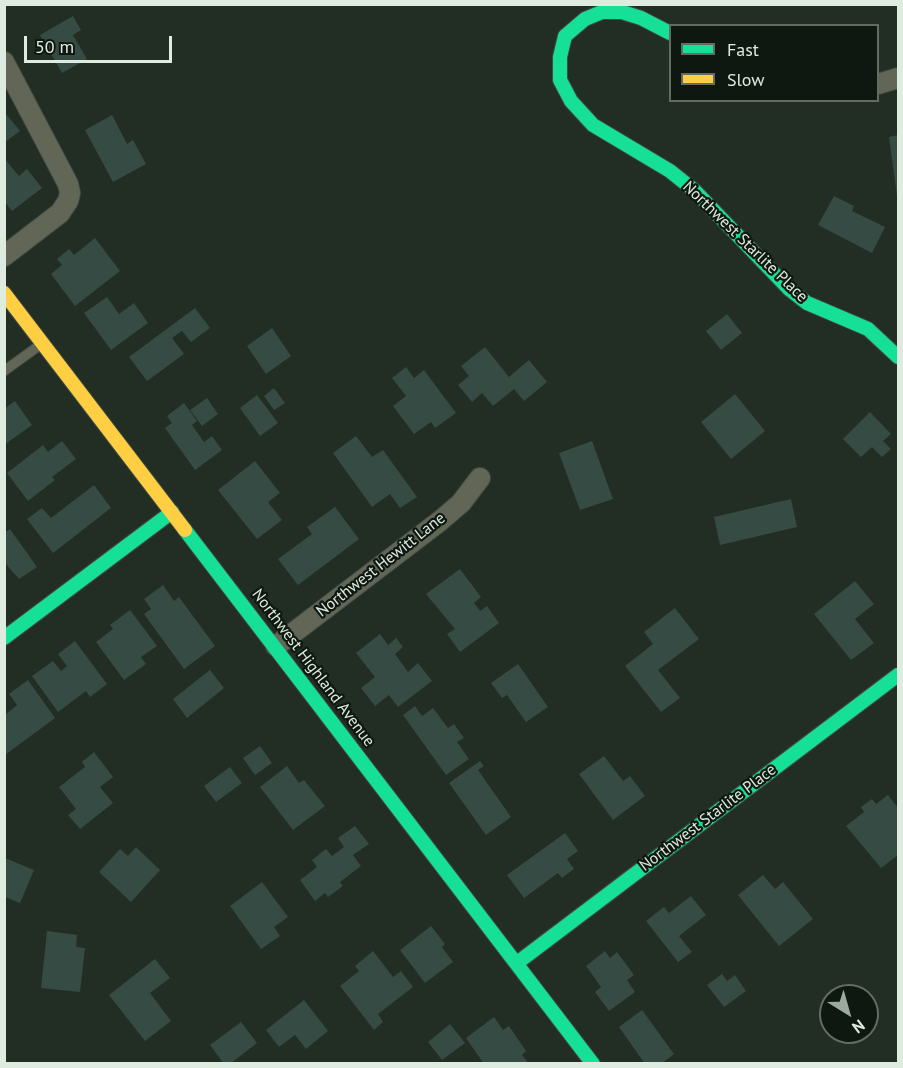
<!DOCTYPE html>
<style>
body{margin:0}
#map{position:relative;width:903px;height:1068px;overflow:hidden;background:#222e24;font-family:"PT Sans",sans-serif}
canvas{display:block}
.frame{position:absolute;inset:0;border:6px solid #deebdf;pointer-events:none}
.legend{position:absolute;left:669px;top:24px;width:210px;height:78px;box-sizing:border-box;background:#0f1810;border:2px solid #626c63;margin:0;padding:8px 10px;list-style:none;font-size:18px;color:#deebdf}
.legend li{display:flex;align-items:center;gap:12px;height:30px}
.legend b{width:30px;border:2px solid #626c63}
.north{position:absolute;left:819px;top:984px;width:60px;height:60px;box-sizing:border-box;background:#0f1810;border:2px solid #626c63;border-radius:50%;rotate:143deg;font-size:16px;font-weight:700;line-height:24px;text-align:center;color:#deebdf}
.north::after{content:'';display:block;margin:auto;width:21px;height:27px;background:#9ca99e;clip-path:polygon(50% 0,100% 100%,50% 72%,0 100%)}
.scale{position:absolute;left:24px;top:36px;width:148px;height:27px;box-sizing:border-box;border:3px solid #deebdf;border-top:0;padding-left:8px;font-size:18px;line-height:21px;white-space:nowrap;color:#deebdf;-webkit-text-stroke:4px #0f1810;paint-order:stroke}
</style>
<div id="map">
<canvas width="903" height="1068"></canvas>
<div class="frame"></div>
<ul class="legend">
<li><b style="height:8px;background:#16e098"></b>Fast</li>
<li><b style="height:8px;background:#ffcf43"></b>Slow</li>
</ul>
<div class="north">N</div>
<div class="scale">50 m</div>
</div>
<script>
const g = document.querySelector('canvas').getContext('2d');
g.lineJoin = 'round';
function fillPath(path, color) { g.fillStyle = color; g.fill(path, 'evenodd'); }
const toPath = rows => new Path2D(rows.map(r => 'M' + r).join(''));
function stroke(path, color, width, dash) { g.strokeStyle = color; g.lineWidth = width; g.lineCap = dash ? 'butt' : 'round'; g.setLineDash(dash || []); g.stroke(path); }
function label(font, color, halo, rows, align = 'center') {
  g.font = font + ' "PT Sans",sans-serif'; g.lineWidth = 4.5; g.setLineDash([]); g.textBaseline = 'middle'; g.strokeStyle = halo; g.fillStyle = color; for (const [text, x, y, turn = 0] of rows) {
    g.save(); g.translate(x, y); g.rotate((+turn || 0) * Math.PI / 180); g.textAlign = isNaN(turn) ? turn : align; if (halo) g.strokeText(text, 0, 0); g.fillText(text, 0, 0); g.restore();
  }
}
const building = toPath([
 [73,16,81,30,73,35,87,59,62,73,40,35],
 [6,114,20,131,4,143,4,115],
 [112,115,127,144,133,140,146,164,113,182,85,130],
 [898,135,898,196,897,196,889,137],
 [4,158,19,176,27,169,42,188,12,211,4,201],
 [834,196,854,206,852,211,885,227,872,253,818,225],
 [95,238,120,271,75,306,51,274,62,265,57,259,69,249,74,255],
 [107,297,119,314,134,303,148,323,111,350,84,313],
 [195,308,210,328,191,342,182,331,172,338,184,354,147,381,129,357],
 [727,314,742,333,721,350,706,331],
 [272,328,291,356,266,374,247,346],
 [485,347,509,377,529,360,547,382,524,401,514,389,493,406,482,393,472,402,458,385,469,376,461,366],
 [406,367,414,378,424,370,456,413,435,428,431,422,414,434,393,406,406,396,392,378],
 [274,388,285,403,274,410,264,396],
 [735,394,765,431,731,459,701,422],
 [257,395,278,423,260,436,240,408],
 [207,398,218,414,202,426,190,410],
 [15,401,32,425,4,445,4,409],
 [184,403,197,421,192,425,204,442,212,436,222,450,195,470,165,428,172,423,167,416],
 [870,412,891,434,883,441,891,449,882,457,872,447,861,457,843,439],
 [356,436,372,457,383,450,417,497,400,508,390,494,372,507,333,453],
 [62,441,76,459,52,477,55,480,28,501,7,473,43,445,48,452],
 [592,441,613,499,580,510,559,453],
 [255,461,280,493,268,502,282,520,257,539,218,490],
 [94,485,111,508,53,553,27,519,42,508,51,518],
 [791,499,797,527,720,545,714,517],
 [335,507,359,539,298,585,278,559,312,534,307,527],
 [10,529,37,567,19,579,4,562,4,533],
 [460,569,481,597,474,603,480,611,487,606,499,623,460,652,447,634,455,629,426,594],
 [855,581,874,604,855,619,874,643,851,660,814,614],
 [163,585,174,601,179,597,215,646,184,669,144,614,151,609,144,599],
 [675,608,699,639,658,670,680,698,661,712,625,666,653,644,644,632],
 [130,610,157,646,141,657,146,664,124,680,96,642,113,629,110,625],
 [380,634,388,645,396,638,403,647,395,654,408,672,418,663,432,681,398,707,389,695,375,706,361,688,375,677,356,653],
 [75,641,107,684,90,697,86,691,58,712,32,676,53,661,61,671,67,666,58,654],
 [518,664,548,707,526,722,507,695,502,698,491,683],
 [210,670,224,688,187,718,173,699],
 [28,680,55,718,5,755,5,715,17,705,9,694],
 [415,706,422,716,433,708,448,728,454,724,464,738,457,742,469,759,446,775,403,715],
 [260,746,272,763,255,775,243,758],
 [94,752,113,777,100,787,113,803,80,829,68,815,76,809,59,787,85,767,82,762],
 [604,756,623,781,630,776,645,796,613,820,579,774],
 [480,761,484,766,478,770,511,817,486,835,449,783],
 [287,766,299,783,304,780,325,806,293,830,260,787],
 [230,767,242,783,216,802,204,786],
 [888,795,898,808,898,855,881,868,846,826,864,812,861,807,872,799,876,804],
 [355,826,369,844,353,855,361,866,340,882,343,886,328,897,325,893,315,901,300,880,317,867,312,860,326,849,332,856,344,847,338,838],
 [565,833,578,851,567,859,574,869,562,878,558,873,524,898,507,875],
 [136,847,160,870,131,902,99,872,120,849,128,856],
 [5,858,34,870,20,903,5,897],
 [763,875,775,889,783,882,813,919,779,946,738,895],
 [262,882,288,917,274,927,280,936,261,949,230,906],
 [691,896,706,915,679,936,692,952,678,962,646,921,664,907,669,913],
 [431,926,445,944,442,947,453,962,425,983,400,950],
 [47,931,77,935,76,947,85,948,80,992,41,988],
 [373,951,393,977,401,971,413,987,378,1014,383,1022,374,1030,340,986,359,971,355,966],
 [605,951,610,958,617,952,634,975,627,980,635,992,609,1011,595,992,601,987,586,966],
 [155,959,170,978,150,993,171,1021,145,1041,109,995],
 [722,974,727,981,735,975,746,991,724,1007,707,985],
 [304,1000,328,1031,306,1049,295,1035,279,1047,266,1030],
 [642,1010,674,1054,661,1064,645,1064,619,1027],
 [494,1017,503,1030,509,1026,526,1051,522,1055,529,1064,484,1064,466,1038],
 [241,1022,257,1043,230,1064,224,1064,210,1045],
 [450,1024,465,1043,442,1060,428,1042]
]);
const lane = toPath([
 [4,371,40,345]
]);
const street = toPath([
 [4,62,68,184,70,193,68,201,60,213,4,256],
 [878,84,898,78],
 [276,646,440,521,461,503,480,478]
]);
const fast = toPath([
 [670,33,641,18,622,12,602,12,585,19,565,36,560,57,560,80,571,101,593,125,670,171,695,191,789,289,807,303,868,329,898,357],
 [185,530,593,1064],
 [4,638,172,512],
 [517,963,898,675]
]);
const slow = toPath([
 [4,293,185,530]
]);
const streetNames = [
 ["Northwest Starlite Place",745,242,44],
 ["Northwest Hewitt Lane",381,565,-38],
 ["Northwest Highland Avenue",313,668,53],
 ["Northwest Starlite Place",708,818,-37]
];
fillPath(building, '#364b43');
stroke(lane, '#414b43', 11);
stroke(street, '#414b43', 22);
stroke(fast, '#414b43', 16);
stroke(slow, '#414b43', 16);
stroke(lane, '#616657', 9);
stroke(street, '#616657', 20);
stroke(fast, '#16e098', 14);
stroke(slow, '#ffcf43', 14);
label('16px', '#deebdf', '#0f1810', streetNames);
</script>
